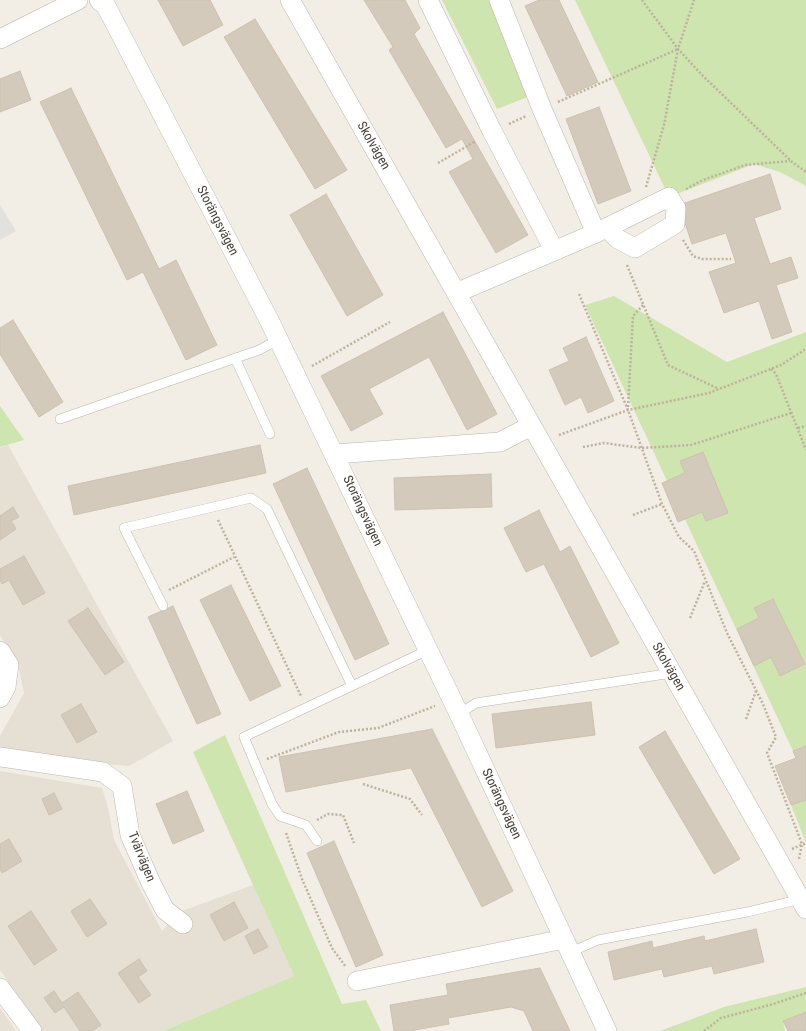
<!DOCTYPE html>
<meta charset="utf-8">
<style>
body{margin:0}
canvas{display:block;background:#f2eee6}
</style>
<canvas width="806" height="1031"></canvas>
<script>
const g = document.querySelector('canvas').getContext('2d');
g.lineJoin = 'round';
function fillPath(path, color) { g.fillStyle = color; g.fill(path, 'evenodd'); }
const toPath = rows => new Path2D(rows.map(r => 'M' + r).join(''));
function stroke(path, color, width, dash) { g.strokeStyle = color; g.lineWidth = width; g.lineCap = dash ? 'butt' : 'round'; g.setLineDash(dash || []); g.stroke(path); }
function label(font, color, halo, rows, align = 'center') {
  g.font = font + ' "Roboto Condensed",sans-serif'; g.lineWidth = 3; g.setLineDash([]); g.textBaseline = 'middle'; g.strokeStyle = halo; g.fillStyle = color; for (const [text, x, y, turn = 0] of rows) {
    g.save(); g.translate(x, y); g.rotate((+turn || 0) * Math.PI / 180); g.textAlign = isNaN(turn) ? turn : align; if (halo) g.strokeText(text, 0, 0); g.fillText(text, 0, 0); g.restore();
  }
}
const residential = toPath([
 [8,445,173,741,129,766,0,755,0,736,24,693,18,665,0,635,0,448],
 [0,771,102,788,108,807,114,840,162,931,179,912,253,885,294,976,163,1031,42,1031,0,970],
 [0,1008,16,1031,0,1031]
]);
const green = toPath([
 [442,0,492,0,533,95,497,109],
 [575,0,806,0,806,186,780,172,754,164,669,197],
 [614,296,727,362,806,332,806,746,793,751,585,305],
 [0,406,24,440,0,447],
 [225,735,342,1004,366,1000,381,1031,163,1031,294,976,193,752],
 [806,800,806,843,791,805],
 [806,987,806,1012,783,1021,785,1031,660,1031,724,1007]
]);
const parking = toPath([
 [0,205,16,231,0,240]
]);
const building = toPath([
 [158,0,210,0,223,25,183,46,158,0],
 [364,0,405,0,420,28,414,34,528,235,496,253,449,172,473,159,462,139,446,148,389,50,393,47,364,0],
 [539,0,559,0,598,82,567,96,525,6,539,0],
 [255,19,347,170,315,189,224,37,255,19],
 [20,71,31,100,0,112,0,79,20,71],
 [71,88,159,269,176,260,217,345,186,360,143,272,127,280,40,102,71,88],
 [599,107,631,191,598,204,566,119,599,107],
 [770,174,781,209,754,218,770,264,791,257,798,278,776,285,792,332,772,339,759,301,724,313,709,272,736,263,726,233,692,244,679,205,770,174],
 [326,194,383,295,347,316,290,215,326,194],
 [443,312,497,414,467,430,429,357,369,389,383,414,351,431,321,376,443,312],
 [13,320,63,402,39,417,0,354,0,328,13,320],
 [586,337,614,401,588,413,581,397,565,405,549,370,569,361,563,348,586,337],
 [260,445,266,473,74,515,68,486,260,445],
 [703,452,728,513,706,521,702,512,678,522,662,483,685,473,680,461,703,452],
 [307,468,389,644,355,660,273,484,307,468],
 [491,474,492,507,395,510,394,478,491,474],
 [13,507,19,517,11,521,16,529,0,540,0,516,13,507],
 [539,510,560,552,570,546,619,643,591,657,544,564,526,572,504,528,539,510],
 [24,556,45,593,23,605,9,580,2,584,0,580,0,569,24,556],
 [231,585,281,686,250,701,200,600,231,585],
 [773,599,805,664,780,676,771,657,754,666,737,629,759,618,754,608,773,599],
 [173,606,221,714,197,724,148,617,173,606],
 [88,608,124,662,105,675,68,621,88,608],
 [591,702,595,735,496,748,492,714,591,702],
 [81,704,97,732,77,743,61,715,81,704],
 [432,729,513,891,482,907,411,768,286,792,279,757,432,729],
 [665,731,740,859,714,874,639,747,665,731],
 [806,746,806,800,791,805,775,766,796,758,793,751,806,746],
 [187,791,204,831,173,844,156,804,187,791],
 [54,793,62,809,49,815,42,799,54,793],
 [9,839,22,861,2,873,0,869,0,844,9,839],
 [334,841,383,955,356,967,307,853,334,841],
 [90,899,107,924,87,937,71,911,90,899],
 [234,902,248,928,224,941,210,915,234,902],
 [31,911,57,950,34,965,8,926,31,911],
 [258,929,268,947,254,954,245,936,258,929],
 [756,929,764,962,714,974,712,966,664,977,662,969,614,980,608,952,652,941,653,948,704,936,705,941,756,929],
 [139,959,147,971,138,977,151,995,139,1003,118,973,139,959],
 [540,968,570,1031,533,1031,524,1011,511,1007,448,1018,449,1024,409,1031,394,1031,390,1005,448,995,446,984,540,968],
 [54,991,62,1003,78,992,101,1025,92,1031,80,1031,64,1007,55,1013,44,998,54,991],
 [806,1012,806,1031,788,1031,783,1021,806,1012]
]);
const path = toPath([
 [642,0,678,49,702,75,791,161,806,172],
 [558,102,678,49],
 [509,124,526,116],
 [438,163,476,141],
 [646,187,664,125,678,49,694,0],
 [686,189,703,180,745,165,790,161],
 [683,240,693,256,702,259,731,259],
 [627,265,668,365,719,389],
 [579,294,628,410,662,504,679,537,694,551,727,633,763,704,776,737,767,753,802,844,799,859],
 [312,366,390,322],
 [771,369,776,374,806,450],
 [628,407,633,316,644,304],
 [798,428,806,426],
 [559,435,628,410,709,393,781,365,806,349],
 [583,447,604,443,642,448,691,445,791,413],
 [633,515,662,504],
 [218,520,301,696],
 [169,590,234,557],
 [690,618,705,581],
 [746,719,756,691],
 [267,759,339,732,378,728,435,706],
 [363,784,410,799,422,815],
 [317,820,328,814,343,815,354,843],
 [286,833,302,879,332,948,346,967],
 [792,849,806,843],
 [704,1031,721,1018,770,1005,806,993]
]);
const service = toPath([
 [235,358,270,434],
 [60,419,259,350,278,340],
 [163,606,124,528,251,498,267,509,352,686],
 [459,714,476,703,672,673],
 [317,841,306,825,280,816,272,804,244,737,428,650],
 [571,952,598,940,747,912,801,899]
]);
const minor = toPath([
 [99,0,106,6,270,322,459,714,607,1031],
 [290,0,806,909],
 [428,0,492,131,554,250],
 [499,0,542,109,596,233],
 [0,39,78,0],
 [456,293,596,233,669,197,676,208,675,224,635,248,618,239,607,228],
 [335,454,500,442,531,426],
 [0,651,9,665,6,687,0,698],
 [0,757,103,772,122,786,130,835,151,883,165,910,183,924],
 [357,981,564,939],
 [0,988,32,1031]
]);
const streetNames = [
 ["Skolvägen",373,146,60],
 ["Storängsvägen",217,221,63],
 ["Storängsvägen",362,511,65],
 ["Skolvägen",668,667,60],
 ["Storängsvägen",501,804,65],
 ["Tvärvägen",141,857,68]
];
fillPath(residential, '#e6e0d4');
fillPath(green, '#cee5b0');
fillPath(parking, '#e3e1de');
fillPath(building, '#d3cabc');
stroke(building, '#cec1af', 1);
stroke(service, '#bdb6a9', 10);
stroke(minor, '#bdb6a9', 20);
stroke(path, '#beb19b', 2.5, [2, 2]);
stroke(service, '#fff', 9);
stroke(minor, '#fff', 19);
label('13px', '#453e36', '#fff', streetNames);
</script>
